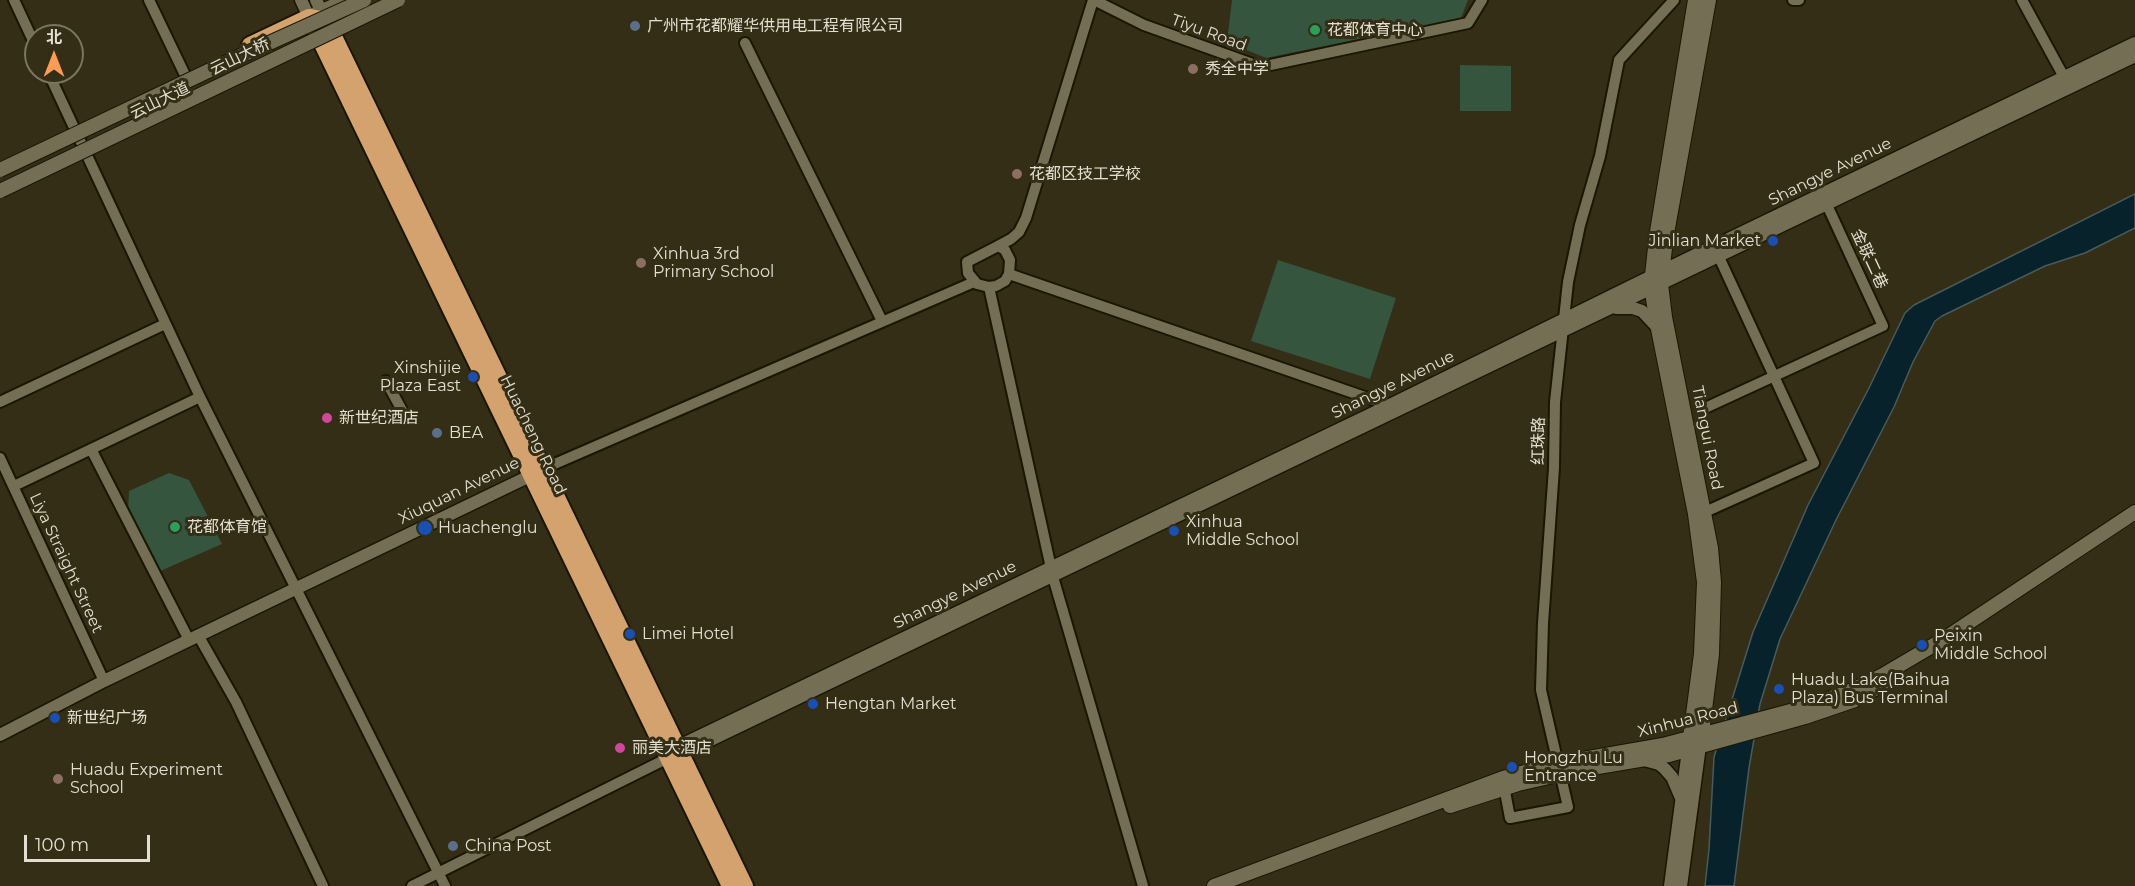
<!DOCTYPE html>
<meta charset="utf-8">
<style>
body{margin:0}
#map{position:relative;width:2135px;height:886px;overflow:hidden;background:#332e15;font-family:Montserrat,"Noto Sans SC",sans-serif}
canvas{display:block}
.north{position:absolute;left:24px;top:24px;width:60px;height:60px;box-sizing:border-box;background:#332e15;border:2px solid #797560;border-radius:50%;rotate:0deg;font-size:16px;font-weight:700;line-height:24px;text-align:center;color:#e2dfd0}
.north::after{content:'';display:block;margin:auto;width:21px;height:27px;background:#fd9c56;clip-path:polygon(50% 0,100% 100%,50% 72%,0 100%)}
.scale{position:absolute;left:24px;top:835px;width:126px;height:27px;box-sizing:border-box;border:3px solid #e2dfd0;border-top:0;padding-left:8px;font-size:18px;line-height:21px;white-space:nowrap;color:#e2dfd0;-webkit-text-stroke:4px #332e15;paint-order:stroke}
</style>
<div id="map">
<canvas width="2135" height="886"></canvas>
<div class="north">北</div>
<div class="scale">100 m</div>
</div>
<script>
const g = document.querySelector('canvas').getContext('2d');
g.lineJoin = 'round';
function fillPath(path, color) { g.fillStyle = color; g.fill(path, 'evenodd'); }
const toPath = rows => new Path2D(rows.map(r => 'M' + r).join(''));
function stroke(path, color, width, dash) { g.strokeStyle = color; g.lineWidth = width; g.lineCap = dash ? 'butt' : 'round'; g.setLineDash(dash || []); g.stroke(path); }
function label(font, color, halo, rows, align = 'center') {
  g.font = font + ' Montserrat,"Noto Sans SC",sans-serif'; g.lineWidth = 6; g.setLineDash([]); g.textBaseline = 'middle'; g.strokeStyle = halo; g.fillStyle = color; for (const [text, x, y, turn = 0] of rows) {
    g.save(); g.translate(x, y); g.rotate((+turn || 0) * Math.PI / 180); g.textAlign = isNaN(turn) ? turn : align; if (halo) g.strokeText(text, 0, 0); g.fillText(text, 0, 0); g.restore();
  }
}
const green = toPath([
 [1232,0,1468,0,1461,18,1266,58,1227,42],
 [1460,65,1511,66,1511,111,1460,111],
 [1278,260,1396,298,1370,379,1251,341],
 [169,473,189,480,222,544,158,572,128,511,129,491]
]);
const water = toPath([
 [2135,194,2135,228,2085,253,2045,266,1942,316,1935,321,1913,362,1894,407,1836,520,1780,639,1760,704,1749,768,1734,886,1705,886,1709,849,1714,757,1753,632,1808,505,1869,388,1905,313,1914,305,2135,194]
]);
const minor = toPath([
 [14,0,36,47],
 [149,0,185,75],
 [1094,0,1144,25,1261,67,1468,23,1482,0],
 [1793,0,1799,0],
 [2022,0,2064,77],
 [745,43,882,321],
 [48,72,200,397,445,886],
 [998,246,1011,239,1019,232,1026,218,1093,0],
 [998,246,1005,250,1010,260,1009,274,1005,281,996,286,989,287,977,284,968,273,967,262,998,246],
 [1009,274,1394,407],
 [989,287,1053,577,1143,886],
 [386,381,404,414],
 [0,402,165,324],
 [1703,409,1883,326,1827,205],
 [91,449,189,640],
 [0,458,104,681],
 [543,469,974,282],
 [14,486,200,397],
 [1699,513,1705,512,1814,463,1719,257],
 [198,635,236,702,323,886],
 [1503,781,1510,818,1568,807,1541,690,1543,623,1554,468,1555,402,1568,282,1580,225,1600,156,1619,60,1674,0],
 [412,886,668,758]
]);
const tertiary = toPath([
 [301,0,309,17],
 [316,0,325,18],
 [1616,308,1633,308,1642,311,1657,327],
 [0,735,104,681,538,472],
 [673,753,677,747,1390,405,1652,276,2135,43],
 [675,757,2135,56],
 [1644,760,1659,764,1665,769,1672,777,1681,798],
 [1670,886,1688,750],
 [1681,886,1700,746]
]);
const secondary = toPath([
 [309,17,347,0],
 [1701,741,1712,654,1714,582,1711,548,1665,317,1661,284,1666,239,1709,0],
 [1689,745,1701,654,1704,582,1695,514,1656,319,1651,285,1656,238,1695,0],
 [1450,806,1518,784,1580,770,1669,755,1805,717,1855,700,1891,680],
 [1214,886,1503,778,1554,764,1663,745,1798,709,1850,691,1883,675,1944,639,2135,512]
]);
const trunk = toPath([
 [309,17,730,886],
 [250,45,309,17,326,20,745,886]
]);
const secondaryBridge = toPath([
 [0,170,227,62,364,0],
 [0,191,398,0]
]);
const markers = [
 [635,26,6,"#5c6f8a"],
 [1315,30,6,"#2e9e5b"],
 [1193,69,6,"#8d6e63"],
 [1017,174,6,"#8d6e63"],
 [1773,241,6,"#1a4fb4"],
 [641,263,6,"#8d6e63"],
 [473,377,6,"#1a4fb4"],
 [327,418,6,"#d1479c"],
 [437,433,6,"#5c6f8a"],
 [175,527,6,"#2e9e5b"],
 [425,528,8,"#1a4fb4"],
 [1174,531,6,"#1a4fb4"],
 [630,634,6,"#1a4fb4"],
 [1922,645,6,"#1a4fb4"],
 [1779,689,6,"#1a4fb4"],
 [813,704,6,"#1a4fb4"],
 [55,718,6,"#1a4fb4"],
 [620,748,6,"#d1479c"],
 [1512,767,6,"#1a4fb4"],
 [58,779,6,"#8d6e63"],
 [453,846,6,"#5c6f8a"]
];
const poiNames = [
 ["广州市花都耀华供用电工程有限公司",647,26],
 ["花都体育中心",1327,30],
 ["秀全中学",1205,69],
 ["花都区技工学校",1029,174],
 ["Jinlian Market",1761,241,"right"],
 ["Xinhua 3rd",653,254],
 ["Primary School",653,272],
 ["Xinshijie",461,368,"right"],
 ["Plaza East",461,386,"right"],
 ["新世纪酒店",339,418],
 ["BEA",449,433],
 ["Xinhua",1186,522],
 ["Middle School",1186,540],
 ["花都体育馆",187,527],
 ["Huachenglu",438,528],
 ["Limei Hotel",642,634],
 ["Peixin",1934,636],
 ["Middle School",1934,654],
 ["Huadu Lake(Baihua",1791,680],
 ["Plaza) Bus Terminal",1791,698],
 ["Hengtan Market",825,704],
 ["新世纪广场",67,718],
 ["丽美大酒店",632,748],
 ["Hongzhu Lu",1524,758],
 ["Entrance",1524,776],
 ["Huadu Experiment",70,770],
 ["School",70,788],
 ["China Post",465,846]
];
const streetNames = [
 ["Tiyu Road",1209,33,20],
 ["云山大桥",240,57,-26],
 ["云山大道",160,101,-26],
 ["Shangye Avenue",1830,172,-26],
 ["金联二巷",1869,259,65],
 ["Shangye Avenue",1393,385,-26],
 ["Huacheng Road",533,435,64],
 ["Tiangui Road",1707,438,79],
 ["红珠路",1539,441,-89],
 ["Xiuquan Avenue",459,491,-26],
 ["Liya Straight Street",66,563,65],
 ["Shangye Avenue",955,595,-26],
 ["Xinhua Road",1688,720,-14]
];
fillPath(green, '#35553e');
fillPath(water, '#07222a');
stroke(water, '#495b5c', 1.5);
stroke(minor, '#1b1600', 14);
stroke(tertiary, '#1b1600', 15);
stroke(secondary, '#1b1600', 16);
stroke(trunk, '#1b1600', 20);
stroke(minor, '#746f54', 10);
stroke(tertiary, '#746f54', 12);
stroke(secondary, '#746f54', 14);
stroke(trunk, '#d3a26f', 16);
stroke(secondaryBridge, '#1b1600', 16, []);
stroke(secondaryBridge, '#746f54', 14);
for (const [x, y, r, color] of markers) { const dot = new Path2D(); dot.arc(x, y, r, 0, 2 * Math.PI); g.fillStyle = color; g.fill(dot); stroke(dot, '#332e15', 2); }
label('16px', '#e2dfd0', '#332e15', poiNames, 'left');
label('16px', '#e2dfd0', '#332e15', streetNames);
</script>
